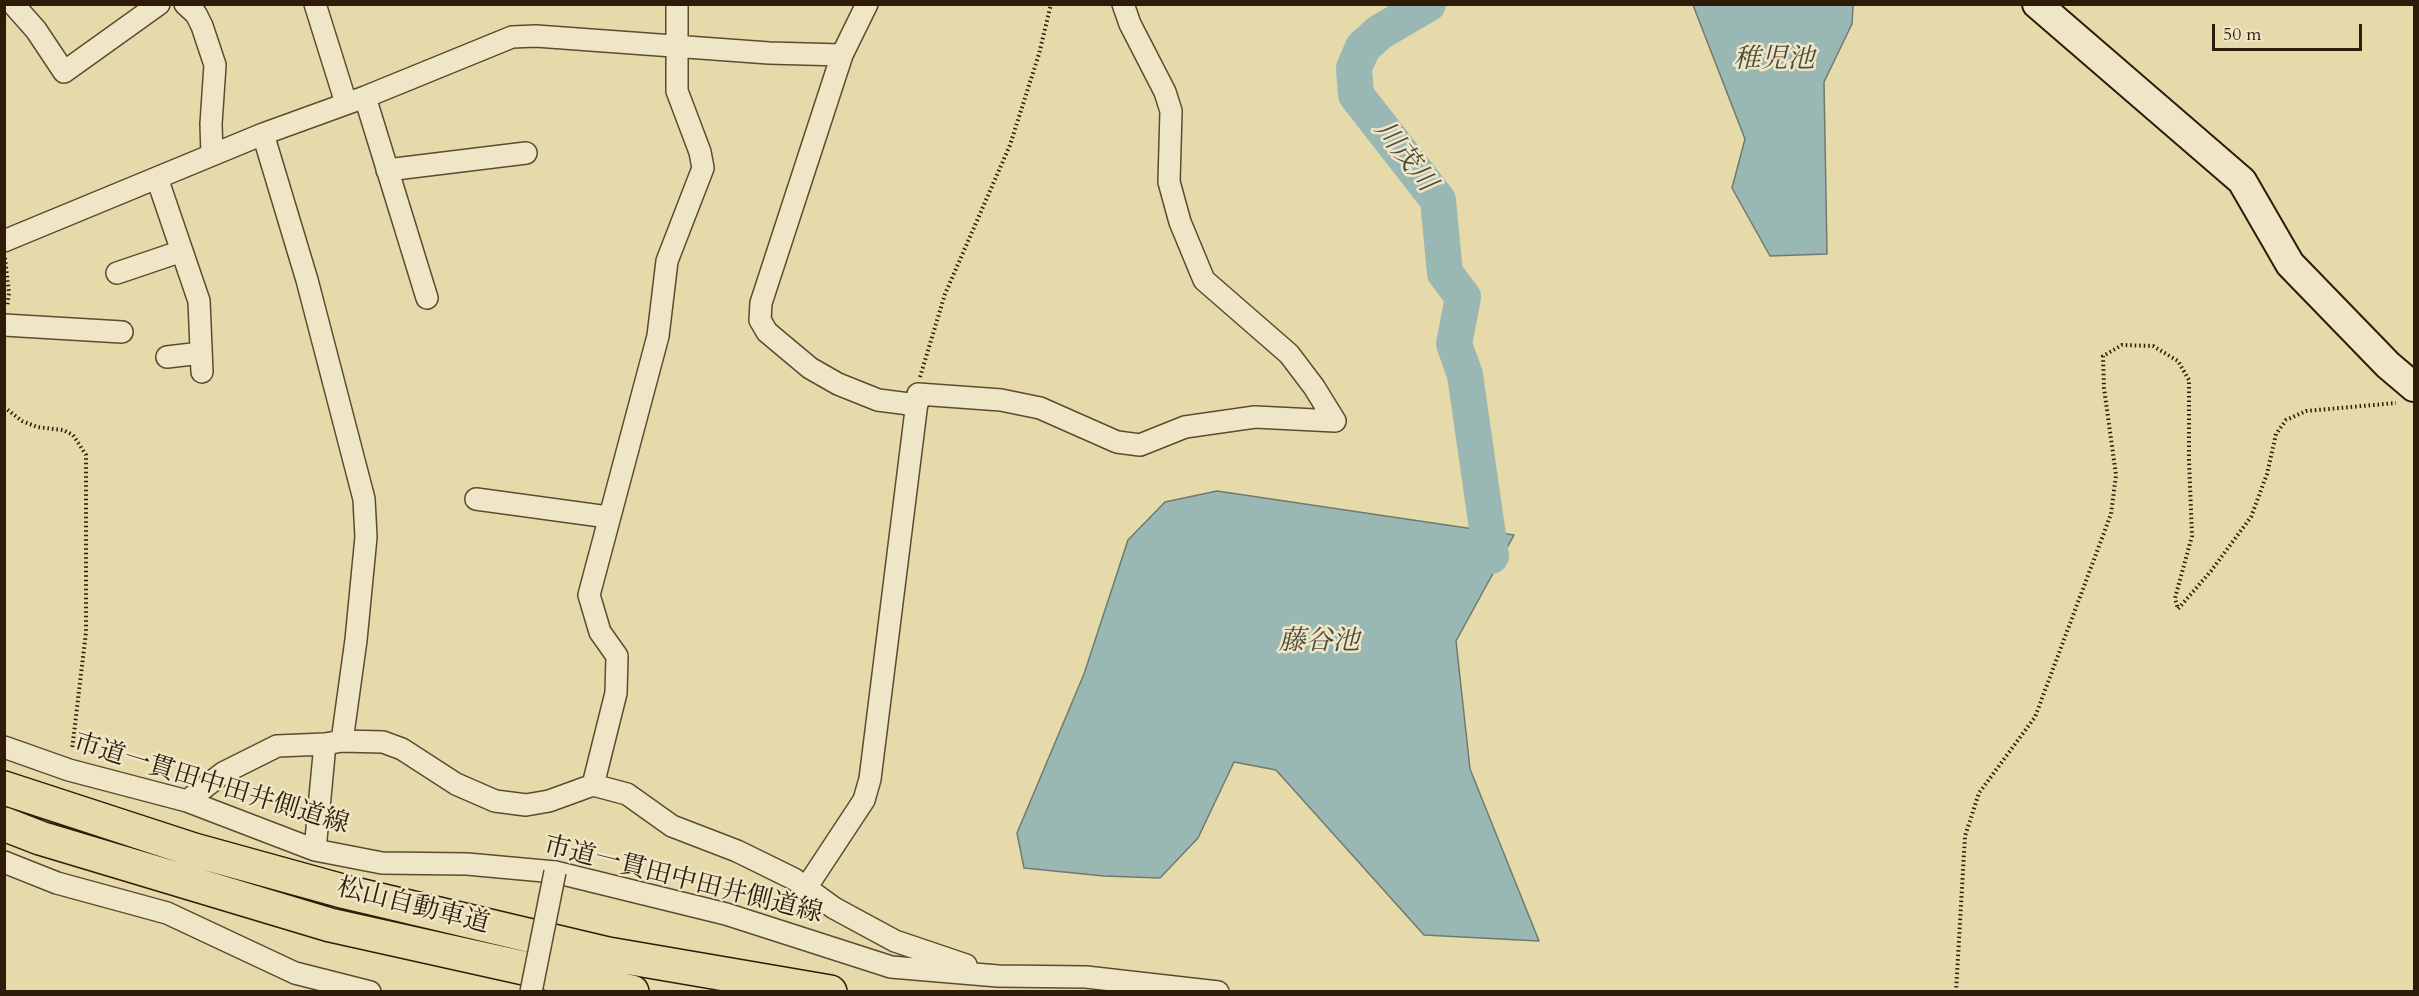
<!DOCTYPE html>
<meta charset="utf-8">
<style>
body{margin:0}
#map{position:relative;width:2419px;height:996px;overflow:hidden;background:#e6d9aa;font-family:Cardo,serif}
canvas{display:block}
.frame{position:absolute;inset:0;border:6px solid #2e1c08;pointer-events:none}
.scale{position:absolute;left:2212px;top:24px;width:150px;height:27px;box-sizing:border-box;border:3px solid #2e1c08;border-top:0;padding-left:8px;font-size:18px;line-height:21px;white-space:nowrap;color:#2e1c08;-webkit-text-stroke:4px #efe6c8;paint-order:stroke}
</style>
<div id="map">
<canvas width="2419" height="996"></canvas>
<div class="frame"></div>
<div class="scale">50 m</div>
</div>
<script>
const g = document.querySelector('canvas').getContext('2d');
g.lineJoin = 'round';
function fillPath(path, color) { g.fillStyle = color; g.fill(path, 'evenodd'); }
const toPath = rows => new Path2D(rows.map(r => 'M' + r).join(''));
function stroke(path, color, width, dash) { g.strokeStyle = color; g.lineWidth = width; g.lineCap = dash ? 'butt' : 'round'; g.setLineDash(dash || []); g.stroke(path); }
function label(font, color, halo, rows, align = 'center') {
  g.font = font + ' Cardo,"Noto Serif JP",serif'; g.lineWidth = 5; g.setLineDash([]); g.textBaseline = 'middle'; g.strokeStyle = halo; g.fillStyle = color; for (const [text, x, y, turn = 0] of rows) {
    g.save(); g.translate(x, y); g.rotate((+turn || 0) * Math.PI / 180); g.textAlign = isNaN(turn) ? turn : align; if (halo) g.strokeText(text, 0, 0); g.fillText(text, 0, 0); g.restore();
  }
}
const water = toPath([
 [1693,5,1853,5,1852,24,1824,82,1827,254,1770,256,1732,188,1745,139,1693,5],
 [1217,491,1514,535,1456,641,1470,769,1539,941,1424,935,1276,770,1234,762,1198,838,1160,878,1104,876,1024,868,1017,833,1084,674,1128,540,1165,502,1217,491]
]);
const river = toPath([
 [1428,4,1380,32,1363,47,1354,68,1356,95,1438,200,1445,273,1463,297,1454,344,1465,375,1491,556]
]);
const path = toPath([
 [5,258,9,293,7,307],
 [920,377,945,294,1010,145,1039,54,1051,4],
 [4,407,22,421,37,427,63,430,73,435,86,455,86,632,72,750],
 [1956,992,1965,836,1979,793,2035,717,2111,514,2116,475,2104,388,2103,356,2122,345,2153,346,2178,361,2189,380,2189,460,2192,536,2175,598,2178,609,2211,571,2251,517,2267,474,2276,434,2286,420,2306,411,2396,403]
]);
const street = toPath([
 [13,4,36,30,64,72,159,4],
 [185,4,196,14,202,26,215,65,211,124,212,155],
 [315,4,346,103],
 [867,4,842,55,761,303,760,320,767,332,810,368,838,384,878,400,917,405],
 [1123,4,1130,24,1165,92,1171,111,1169,182,1180,222,1204,280,1289,354,1314,387,1335,421],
 [365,97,427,298],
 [263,134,307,280,364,499,366,537,356,640,342,741],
 [387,170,526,153],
 [157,178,199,301,202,372],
 [4,241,263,134,365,97,512,37,536,36,769,53,842,55],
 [117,273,182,251],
 [4,325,122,332],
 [167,357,201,353],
 [476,499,608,517],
 [4,747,69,770,187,801,315,850,382,863,467,864,555,872,726,914,891,967,998,976,1086,977,1218,992],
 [593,785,616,693,617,656,600,632,589,595,658,336,667,261,703,168,700,152,677,91,677,4],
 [187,801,223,773,277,746,325,744,342,741,383,742,402,749,456,784,495,801,526,805,549,801,593,785,627,794,672,826,737,851,794,879,834,908,895,941,966,965],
 [315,850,325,744],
 [4,862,57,883,167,913,295,973,370,992],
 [806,888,864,800,870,779,918,394,1001,400,1040,408,1117,442,1140,445,1185,427,1255,417,1335,421]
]);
const secondary = toPath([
 [2037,4,2242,181,2290,264,2388,365,2414,387]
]);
const highway = toPath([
 [4,788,194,850,346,892,608,954,830,992],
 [4,824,40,838,330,925,632,992]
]);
const streetBridge = toPath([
 [531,992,555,872]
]);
const streetNames = [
 ["市道一貫田中田井側道線",211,785,17],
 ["市道一貫田中田井側道線",683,881,14],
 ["松山自動車道",413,907,14]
];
const waterNames = [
 ["稚児池",1774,61],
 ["川茂川",1404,157,52],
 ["藤谷池",1319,643]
];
fillPath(water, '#9ab8b3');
stroke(water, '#6f7a6f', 1.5);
stroke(river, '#9ab8b3', 36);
stroke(street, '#5c4b30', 24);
stroke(secondary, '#2e1c08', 32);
stroke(highway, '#2e1c08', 36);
stroke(path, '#2e1c08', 4, [1.5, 3]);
stroke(street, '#efe6c8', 21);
stroke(secondary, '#efe6c8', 28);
stroke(highway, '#e6d9aa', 33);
stroke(streetBridge, '#5c4b30', 24, []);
stroke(streetBridge, '#efe6c8', 21);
label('26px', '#2e1c08', '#efe6c8', streetNames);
label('italic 27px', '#4e4b3b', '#efe6c8', waterNames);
</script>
